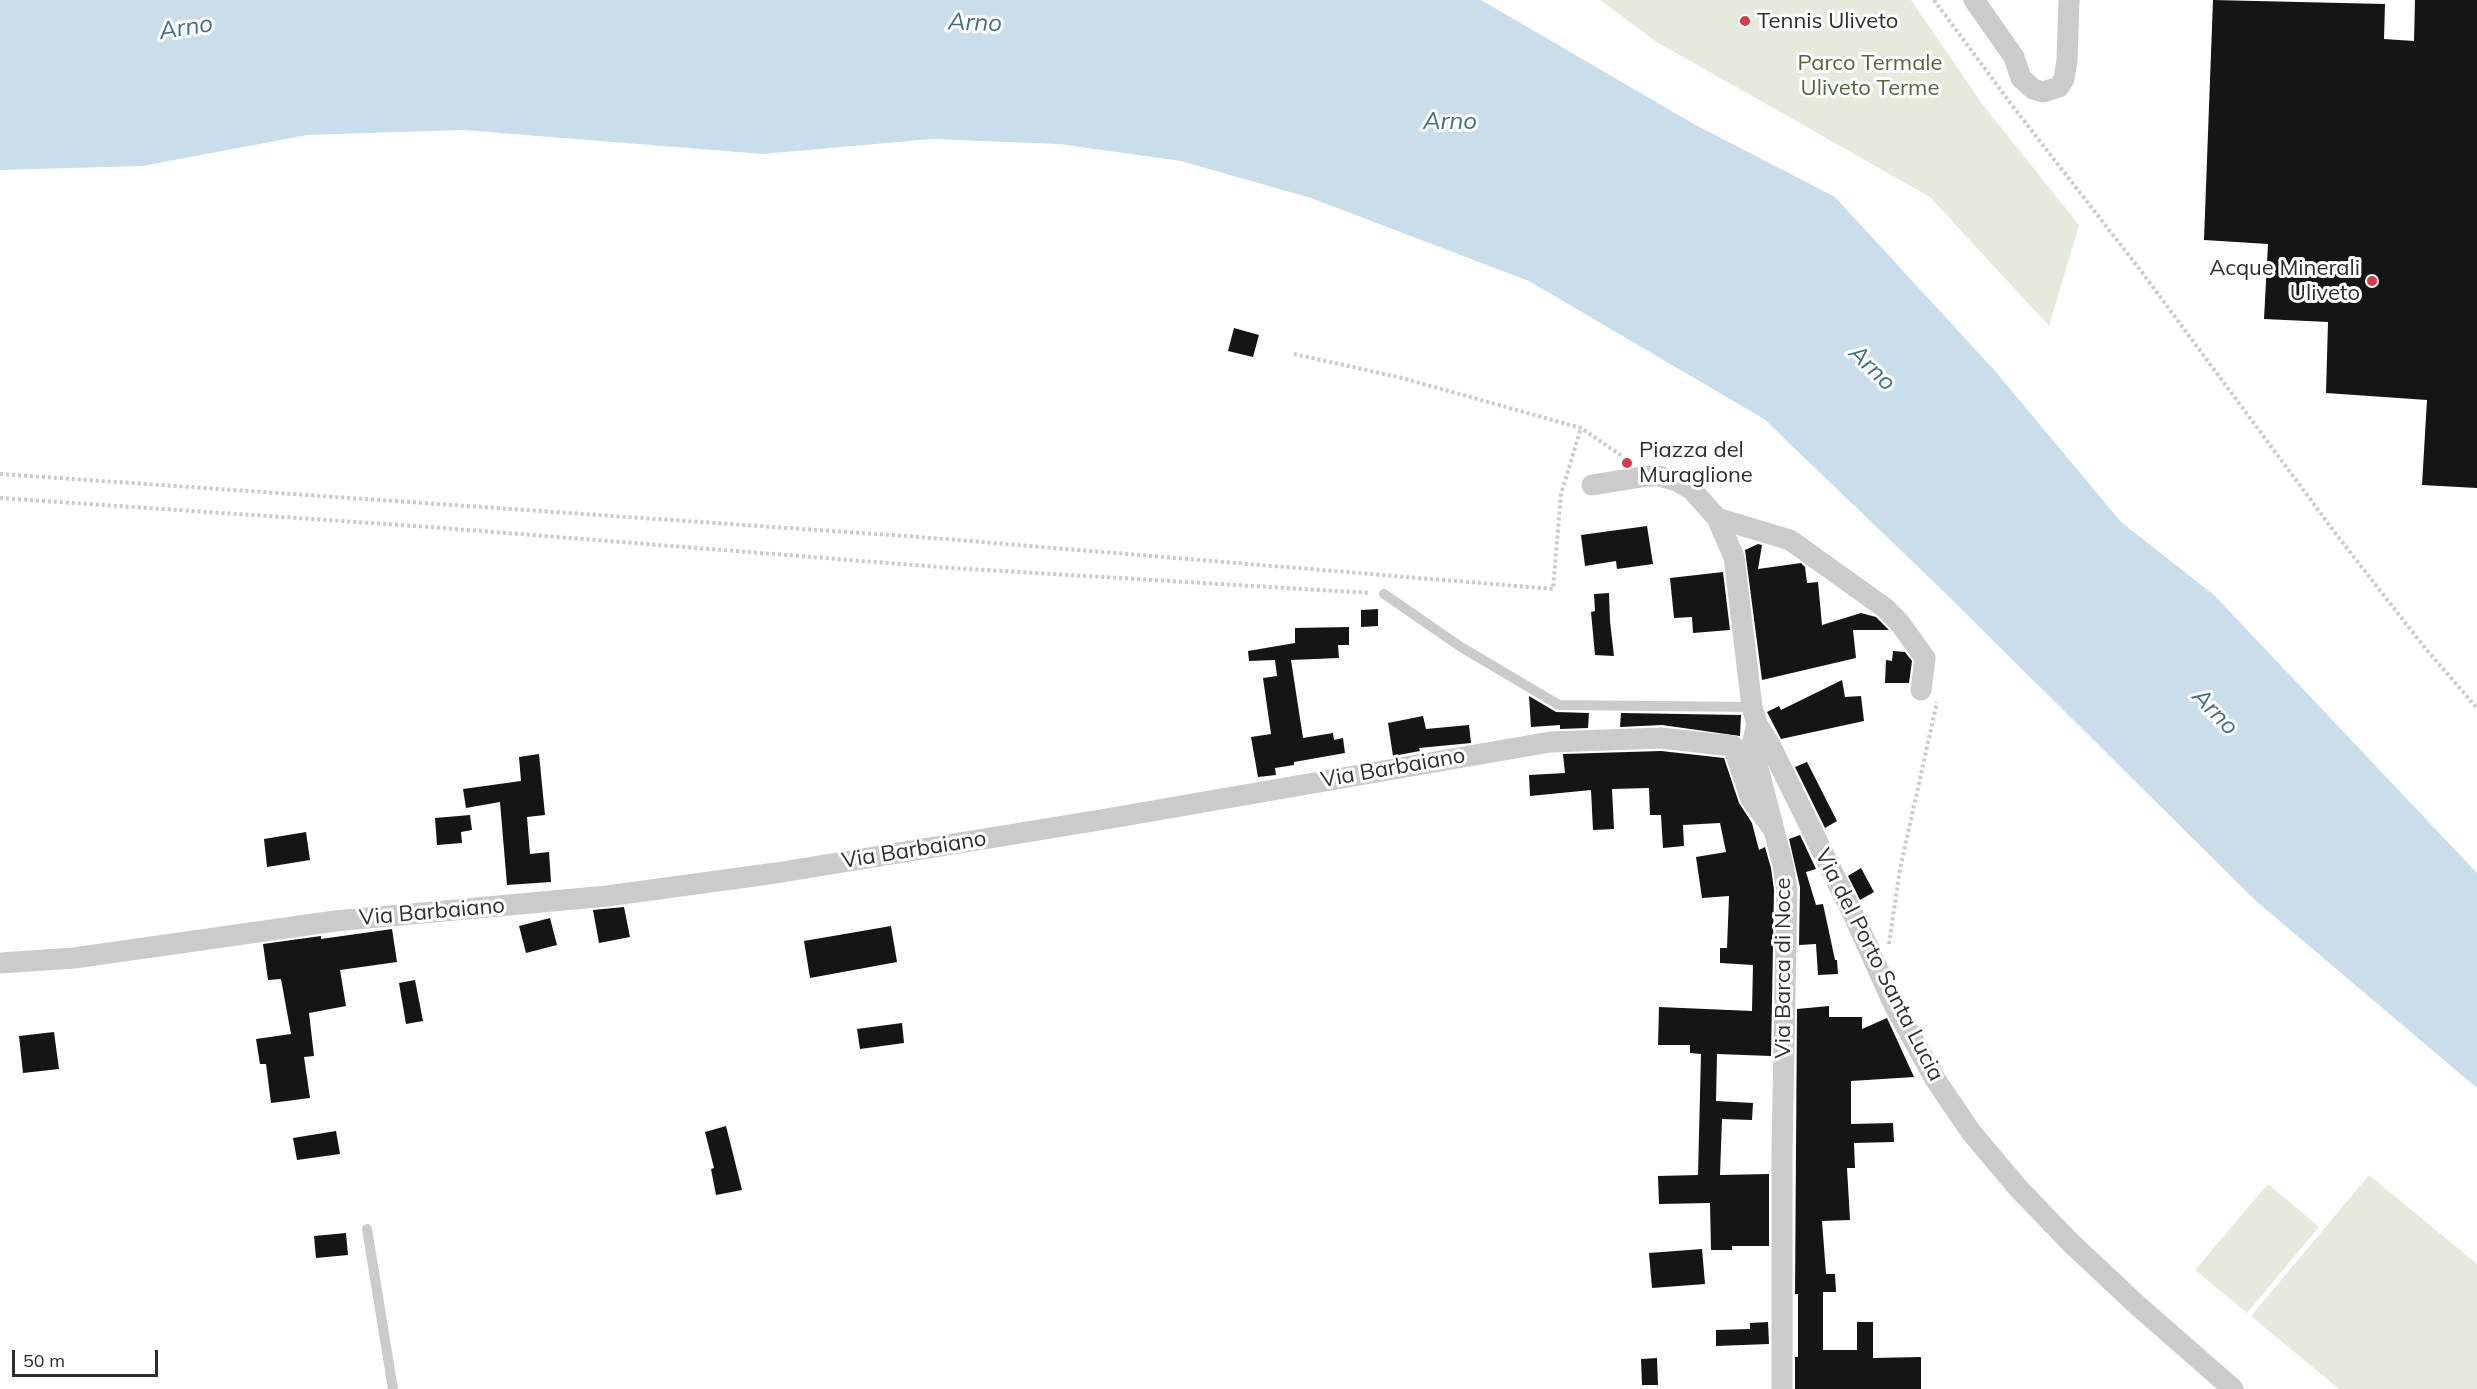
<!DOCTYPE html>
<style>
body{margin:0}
#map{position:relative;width:2477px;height:1389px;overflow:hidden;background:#fff;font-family:Mulish,sans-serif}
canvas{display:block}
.scale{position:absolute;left:12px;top:1350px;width:146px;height:27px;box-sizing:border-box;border:3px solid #2e2e2e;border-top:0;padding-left:8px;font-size:18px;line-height:21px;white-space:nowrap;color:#2e2e2e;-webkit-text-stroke:4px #fff;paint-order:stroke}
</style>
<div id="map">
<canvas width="2477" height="1389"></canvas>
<div class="scale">50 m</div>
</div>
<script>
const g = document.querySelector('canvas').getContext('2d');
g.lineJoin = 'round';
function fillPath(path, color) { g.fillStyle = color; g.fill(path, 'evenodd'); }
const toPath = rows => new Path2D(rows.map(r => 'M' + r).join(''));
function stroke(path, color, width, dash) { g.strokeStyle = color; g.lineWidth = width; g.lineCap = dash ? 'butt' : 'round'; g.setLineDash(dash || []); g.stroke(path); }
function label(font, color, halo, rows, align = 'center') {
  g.font = font + ' Mulish,sans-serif'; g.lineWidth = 6; g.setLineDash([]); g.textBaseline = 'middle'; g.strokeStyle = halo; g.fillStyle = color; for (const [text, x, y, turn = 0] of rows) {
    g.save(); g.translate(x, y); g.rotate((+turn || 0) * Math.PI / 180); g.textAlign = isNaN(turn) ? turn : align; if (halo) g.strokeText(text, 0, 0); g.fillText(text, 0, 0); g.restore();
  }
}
const green = toPath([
 [1600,0,1911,0,1983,105,2079,225,2049,326,1930,197,1655,41],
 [2369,1175,2477,1264,2477,1389,2339,1389,2251,1316],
 [2268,1184,2319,1227,2247,1313,2195,1270]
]);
const water = toPath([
 [0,0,1481,0,1692,123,1835,197,1995,371,2121,522,2214,595,2477,873,2477,1088,2256,901,1938,586,1764,419,1529,281,1311,198,1181,161,1059,144,932,139,763,154,463,130,307,135,142,166,0,170]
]);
const building = toPath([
 [2213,0,2385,4,2384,39,2414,41,2415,0,2477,0,2477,488,2422,485,2427,400,2326,393,2328,322,2264,319,2268,244,2204,240],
 [1234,328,1259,335,1253,357,1228,351],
 [1647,526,1653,564,1617,569,1616,561,1585,566,1581,535],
 [1758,544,1762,545,1758,569,1801,563,1805,567,1807,583,1818,582,1822,625,1861,613,1876,617,1889,630,1853,630,1856,658,1762,680,1745,550],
 [1723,572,1730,630,1693,633,1692,617,1674,618,1670,578],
 [1609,593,1610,621,1614,656,1595,655,1591,612,1595,611,1594,594],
 [1378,609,1378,626,1361,627,1361,610],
 [1349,627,1349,645,1338,645,1339,658,1291,660,1303,738,1333,733,1334,740,1343,738,1345,753,1294,762,1294,765,1275,768,1276,775,1258,777,1251,737,1271,734,1263,678,1277,676,1275,660,1249,661,1248,651,1295,643,1295,628],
 [1893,651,1905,652,1912,661,1909,683,1885,683,1886,660,1892,661],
 [1842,680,1845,697,1861,696,1864,721,1781,739,1767,712,1779,706,1781,710],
 [1529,696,1556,712,1589,713,1588,728,1560,729,1560,725,1531,727],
 [1621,713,1741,715,1740,736,1662,725,1620,727],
 [1423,716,1426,729,1469,725,1471,743,1419,748,1420,751,1393,756,1388,723],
 [1661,751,1724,758,1739,803,1752,823,1759,850,1765,847,1771,868,1774,890,1771,1056,1717,1054,1716,1101,1753,1103,1752,1120,1722,1119,1720,1175,1769,1174,1769,1246,1732,1246,1732,1250,1711,1250,1710,1203,1659,1204,1658,1176,1698,1175,1701,1054,1690,1053,1690,1045,1658,1045,1659,1007,1752,1011,1753,965,1720,963,1720,948,1727,948,1729,896,1702,898,1696,857,1726,852,1720,823,1683,825,1684,846,1663,848,1661,815,1650,815,1649,788,1612,789,1614,829,1593,830,1591,790,1530,796,1529,775,1565,773,1563,754],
 [539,754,545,815,527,817,530,854,549,852,551,882,507,885,500,802,466,808,463,789,521,781,519,757],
 [1807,762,1837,821,1825,828,1795,767],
 [470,815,472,830,461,832,462,843,437,845,435,818],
 [306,832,310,860,267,867,264,839],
 [1800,835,1816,869,1806,872,1816,905,1823,904,1835,960,1837,960,1838,974,1818,975,1816,944,1799,945,1800,887,1789,839],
 [1861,868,1874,892,1860,900,1848,876],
 [624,907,630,937,599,943,593,910],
 [550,918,557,945,526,953,519,926],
 [891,926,897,962,810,978,804,941],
 [392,929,397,962,340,970,346,1006,309,1013,314,1056,304,1057,310,1098,271,1103,266,1064,260,1064,256,1039,291,1034,281,979,268,980,263,944,321,936,321,939],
 [415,980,423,1021,406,1024,399,983],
 [1829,1006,1829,1017,1862,1017,1862,1029,1887,1018,1914,1077,1851,1081,1851,1124,1893,1123,1894,1142,1854,1143,1855,1168,1847,1168,1850,1220,1822,1221,1826,1274,1835,1274,1836,1292,1823,1292,1823,1350,1857,1350,1857,1322,1873,1322,1873,1358,1921,1357,1921,1389,1795,1389,1795,1357,1798,1357,1798,1294,1795,1294,1797,1009],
 [902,1023,904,1043,860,1049,857,1029],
 [54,1032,59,1069,23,1073,19,1036],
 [726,1126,742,1190,716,1195,711,1169,714,1168,705,1132],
 [336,1131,340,1154,297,1160,293,1138],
 [346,1233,348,1255,316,1258,314,1236],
 [1702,1249,1705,1284,1652,1288,1649,1253],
 [1768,1322,1769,1344,1716,1346,1716,1330,1750,1329,1750,1323],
 [1657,1358,1658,1385,1642,1385,1641,1359]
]);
const path = toPath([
 [1934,0,2011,104,2141,271,2336,534,2425,648,2477,708],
 [1294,354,1402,378,1581,428,1628,460],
 [0,474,920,537,1553,589,1561,494,1581,428],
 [0,498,430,527,952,568,1370,593],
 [1889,944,1900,869,1937,702]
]);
const service = toPath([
 [1384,594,1461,647,1559,705,1752,707],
 [367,1229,393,1389]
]);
const minor = toPath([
 [1974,0,2014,57,2021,78,2033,89,2043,92,2059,87,2064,79,2067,60,2069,0],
 [1592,485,1648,476,1659,476,1677,481,1692,490,1717,518,1734,557,1752,707,1757,724,1752,745,1783,865,1787,889,1782,1150,1782,1389],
 [1717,518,1790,540,1885,608,1899,622,1925,658,1921,690],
 [1757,724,1770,745,1853,914,1894,1005,1935,1079,1971,1132,2019,1189,2072,1244,2136,1304,2233,1389],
 [0,963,74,958,335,921,607,896,776,873,1106,819,1550,742,1661,738,1733,746,1751,799,1773,829]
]);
const markers = [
 [1745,21,6,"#dd3845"],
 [2372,281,6,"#dd3845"],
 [1627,463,6,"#dd3845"]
];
const poiNames = [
 ["Tennis Uliveto",1757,21],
 ["Acque Minerali",2360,268,"right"],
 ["Uliveto",2360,293,"right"],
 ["Piazza del",1639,450],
 ["Muraglione",1639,475]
];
const parkNames = [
 ["Parco Termale",1870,63],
 ["Uliveto Terme",1870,88]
];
const streetNames = [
 ["Via Barbaiano",1393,768,-10],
 ["Via Barbaiano",914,850,-9],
 ["Via Barbaiano",432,912,-5],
 ["Via del Porto Santa Lucia",1879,965,63],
 ["Via Barca di Noce",1783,968,-90]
];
const waterNames = [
 ["Arno",975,23,2],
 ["Arno",186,28,-9],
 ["Arno",1450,122],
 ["Arno",1872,368,44],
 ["Arno",2215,712,46]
];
fillPath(green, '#e4ebdc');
fillPath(water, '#c9ddea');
fillPath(building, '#151515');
stroke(path, '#cbcbcb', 4, [3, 3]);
stroke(service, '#cbcbcb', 10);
stroke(minor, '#cbcbcb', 21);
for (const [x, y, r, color] of markers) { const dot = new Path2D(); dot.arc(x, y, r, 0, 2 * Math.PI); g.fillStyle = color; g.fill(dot); stroke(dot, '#fff', 2); }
label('22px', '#2e2e2e', '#fff', poiNames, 'left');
label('22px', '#51683d', '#fff', parkNames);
label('22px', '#2e2e2e', '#fff', streetNames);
label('italic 24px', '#406f8c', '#fff', waterNames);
</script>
